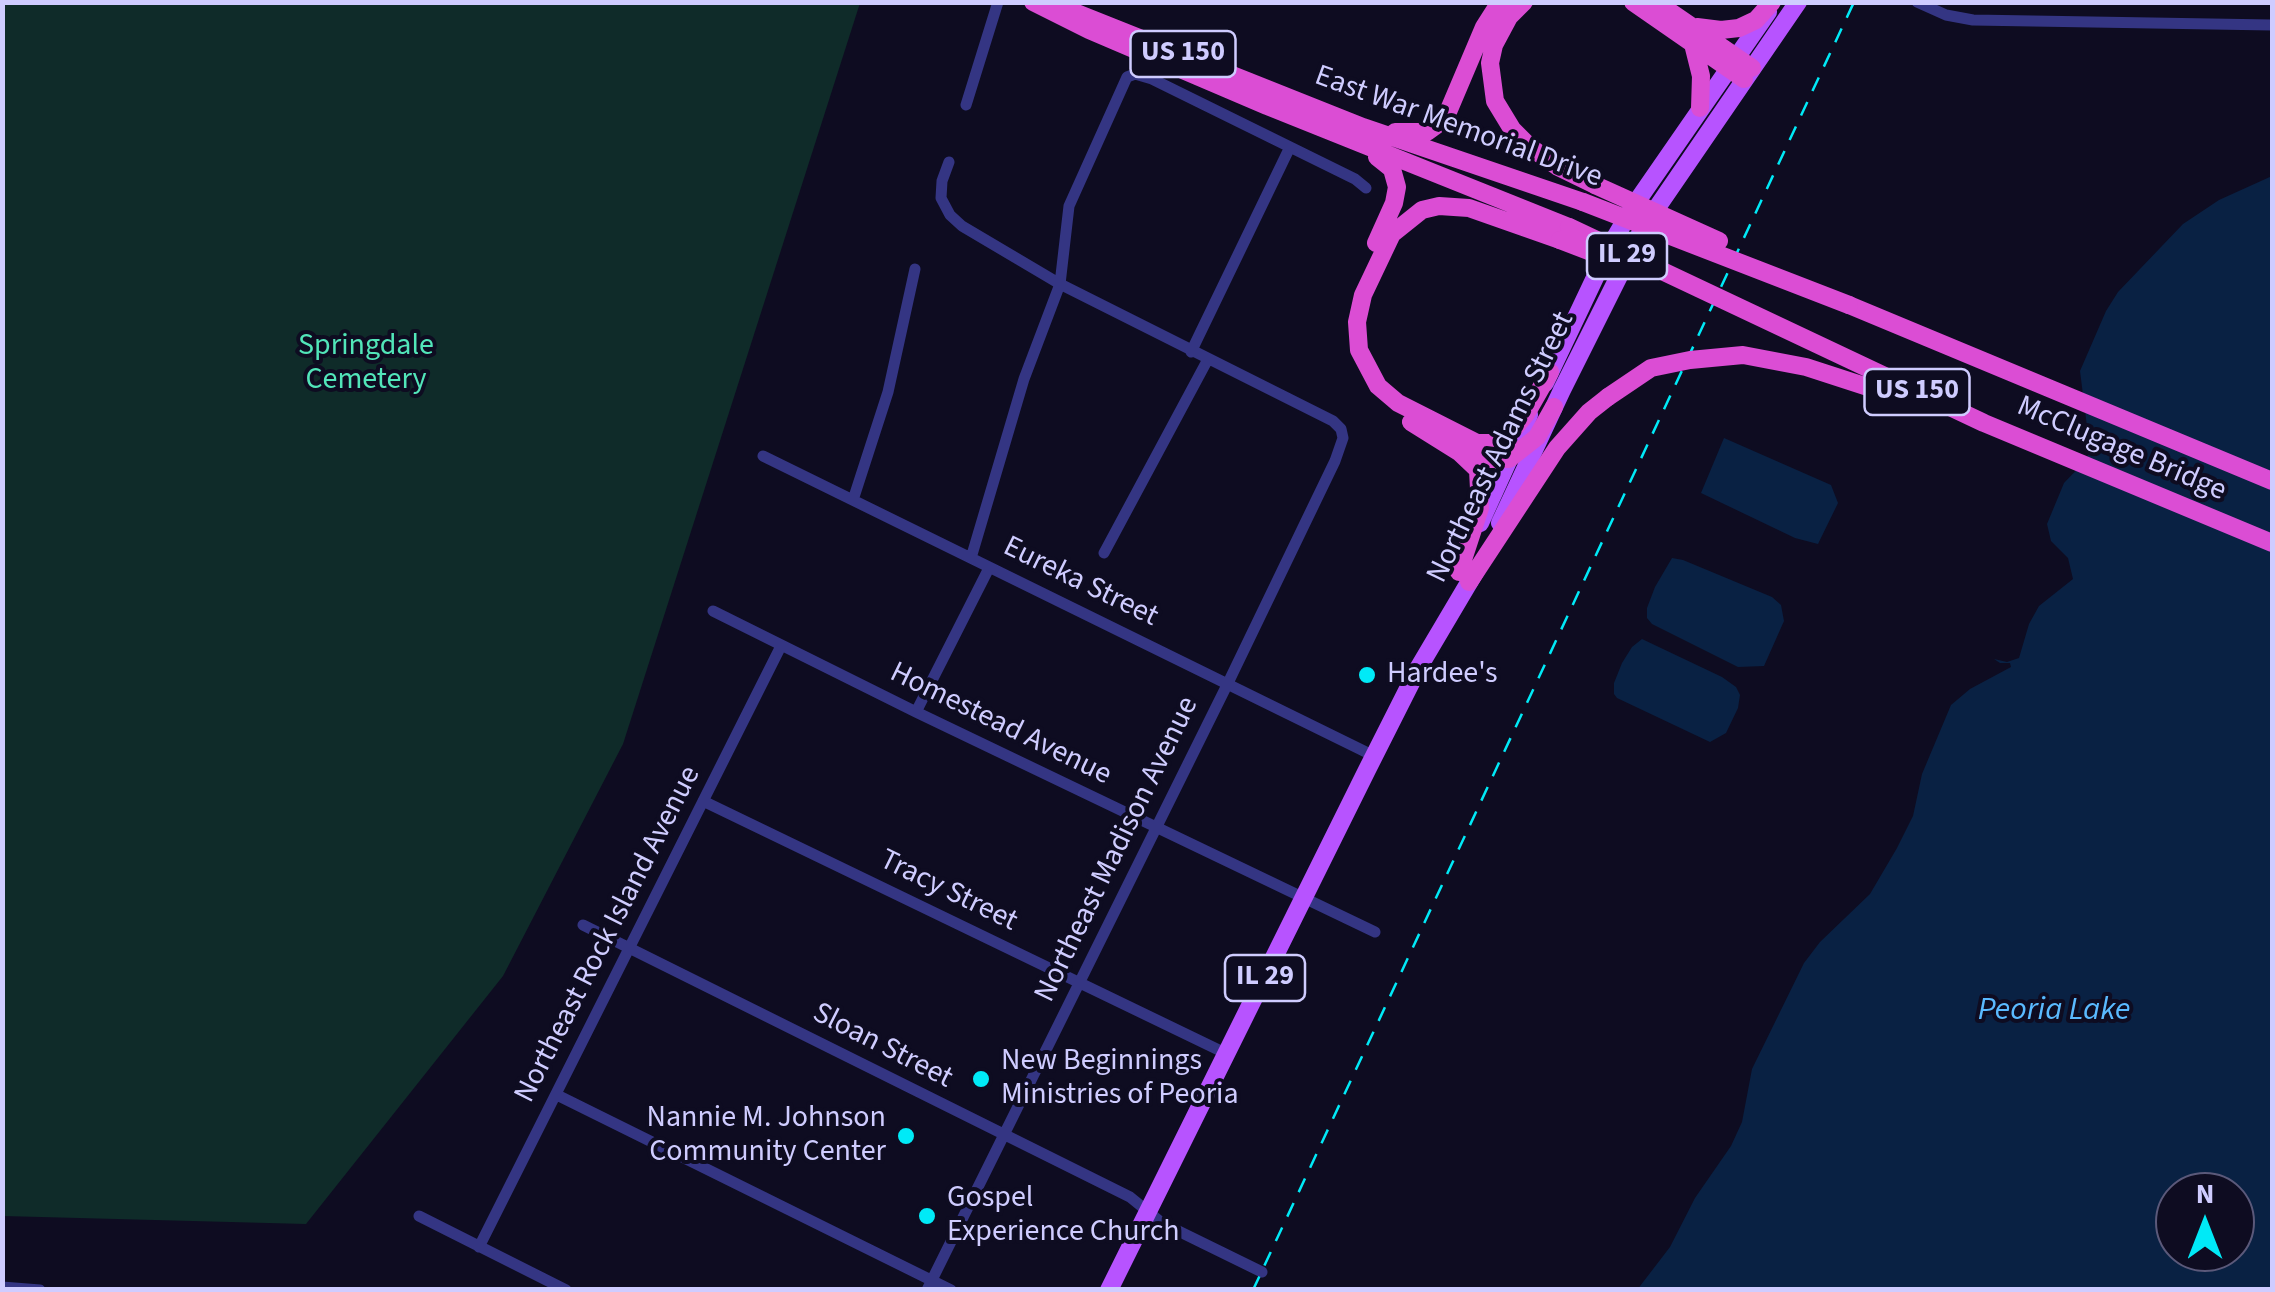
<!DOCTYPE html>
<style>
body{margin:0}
#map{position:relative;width:2275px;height:1292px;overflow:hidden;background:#0e0c21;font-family:"Source Sans 3",sans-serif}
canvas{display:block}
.frame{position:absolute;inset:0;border:5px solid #cfccff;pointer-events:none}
.north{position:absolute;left:2155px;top:1172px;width:100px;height:100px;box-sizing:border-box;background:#0e0c21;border:2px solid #5b597a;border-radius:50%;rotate:0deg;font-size:28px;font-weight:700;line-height:40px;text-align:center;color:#cfccff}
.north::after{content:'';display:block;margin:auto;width:35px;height:45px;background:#00eaf7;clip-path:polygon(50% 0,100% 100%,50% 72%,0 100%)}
</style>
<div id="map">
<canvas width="2275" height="1292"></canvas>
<div class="frame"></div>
<div class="north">N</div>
</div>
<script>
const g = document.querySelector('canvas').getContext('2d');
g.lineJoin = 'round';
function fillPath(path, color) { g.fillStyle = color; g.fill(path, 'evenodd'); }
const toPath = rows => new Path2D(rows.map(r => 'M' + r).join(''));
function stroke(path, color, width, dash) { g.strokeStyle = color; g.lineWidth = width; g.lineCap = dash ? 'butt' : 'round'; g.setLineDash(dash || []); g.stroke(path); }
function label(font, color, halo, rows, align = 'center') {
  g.font = font + ' "Source Sans 3",sans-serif'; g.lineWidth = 8; g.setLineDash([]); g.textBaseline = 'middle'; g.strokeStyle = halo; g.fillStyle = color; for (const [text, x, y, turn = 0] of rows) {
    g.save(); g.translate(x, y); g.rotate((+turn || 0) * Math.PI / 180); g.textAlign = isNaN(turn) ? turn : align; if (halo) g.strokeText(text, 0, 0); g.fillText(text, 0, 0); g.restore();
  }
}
const green = toPath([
 [3,2,860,3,623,744,503,976,306,1224,3,1216]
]);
const water = toPath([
 [2272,176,2272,1289,1637,1290,1670,1247,1695,1198,1731,1146,1742,1122,1752,1069,1804,963,1820,942,1870,894,1897,848,1913,816,1922,774,1951,705,1970,689,2011,667,2010,663,2000,663,1994,659,2007,662,2019,658,2029,624,2039,606,2073,579,2068,558,2051,541,2047,524,2064,483,2086,460,2090,450,2080,371,2106,311,2118,292,2183,224,2219,200],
 [2175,1192,2235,1192,2235,1252,2175,1252],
 [1724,438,1831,485,1838,503,1818,544,1795,538,1701,493],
 [1672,558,1683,560,1772,597,1781,605,1784,621,1764,666,1738,667,1652,624,1647,618,1647,608,1655,587],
 [1642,639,1722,677,1736,687,1740,695,1738,708,1726,733,1710,742,1617,698,1614,694,1614,683,1622,663,1632,647]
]);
const minor = toPath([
 [1917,2,1946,15,1973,20,2272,25],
 [966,105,998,2],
 [1191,352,1290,147],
 [763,456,1374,756],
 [853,500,888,392,915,269],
 [1104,553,1207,361],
 [971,558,1024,379,1060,284,1069,206,1127,77,1135,74,1152,79,1355,179,1366,188],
 [713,611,916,712,1375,932],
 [916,712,989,568],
 [703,801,1225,1053],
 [583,925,1130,1197,1162,1223,1262,1272],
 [557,1095,951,1290],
 [419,1216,566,1290],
 [479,1247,781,646],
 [2,1287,40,1290],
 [927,1290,1228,683,1335,461,1343,438,1341,429,1333,421,1060,284,962,226,950,215,941,198,942,181,949,162]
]);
const primary = toPath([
 [1545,383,1609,248,1633,207,1768,12],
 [1480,523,1529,415],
 [1500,523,1562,390,1643,228,1798,2],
 [1109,1290,1367,770,1419,667,1477,569]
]);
const trunk = toPath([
 [1033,2,1089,30,1267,106,1569,227],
 [1524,2,1509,17,1494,45,1490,63,1495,101,1512,129,1530,147,1558,167,1595,185],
 [1633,2,1744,79],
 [1656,2,1752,68],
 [1064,8,1363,127,1583,202],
 [1697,27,1721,30,1739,28,1756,20,1772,2],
 [1693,44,1701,76,1700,108],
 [1395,132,1427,132,1445,119,1484,27,1500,2],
 [1376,243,1394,203,1397,187,1392,169,1377,157],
 [1849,305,2272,481],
 [1550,372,1526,414,1508,436,1496,443,1477,443,1398,403,1378,386,1359,350,1357,322,1363,295,1392,234,1422,210,1439,206,1469,208,1560,240],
 [1411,422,1459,452,1478,470,1480,508,1459,572],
 [1461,447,1485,459,1509,459,1537,437,1554,407],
 [1469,582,1557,448,1589,412,1608,397]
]);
const rail = toPath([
 [1253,1290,1854,2]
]);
const trunkBridge = toPath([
 [1595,185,1719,241],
 [1583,202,1849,305],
 [1569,227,1984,423,2272,543],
 [1560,240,1607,258],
 [1608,397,1651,368,1690,360,1743,355,1806,367,1920,404]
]);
const markers = [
 [1367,675,10,"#00eaf7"],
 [981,1079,10,"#00eaf7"],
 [906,1136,10,"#00eaf7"],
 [927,1216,10,"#00eaf7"]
];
const shields = [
 [1183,54,105],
 [1627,256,80],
 [1917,392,105],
 [1265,978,80]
];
const shieldNames = [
 ["US 150",1183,54],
 ["IL 29",1627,256],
 ["US 150",1917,392],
 ["IL 29",1265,978]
];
const streetNames = [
 ["East War Memorial Drive",1458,128,20],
 ["Northeast Adams Street",1502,448,-64],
 ["McClugage Bridge",2121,450,23],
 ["Eureka Street",1080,583,26],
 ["Homestead Avenue",1000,725,26],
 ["Northeast Madison Avenue",1118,850,-64],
 ["Tracy Street",948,892,26],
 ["Northeast Rock Island Avenue",609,935,-63],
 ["Sloan Street",882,1047,27]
];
const parkNames = [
 ["Springdale",366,347],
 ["Cemetery",366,381]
];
const poiNames = [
 ["Hardee's",1387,675],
 ["New Beginnings",1001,1062],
 ["Ministries of Peoria",1001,1096],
 ["Nannie M. Johnson",886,1119,"right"],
 ["Community Center",886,1153,"right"],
 ["Gospel",947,1199],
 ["Experience Church",947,1233]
];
const waterNames = [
 ["Peoria Lake",2054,1012]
];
fillPath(green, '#0f2b29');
fillPath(water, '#092143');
stroke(minor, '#343583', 11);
stroke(primary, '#b753ff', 18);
stroke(trunk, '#db4dd4', 18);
stroke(rail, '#00eaf7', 2.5, [15, 12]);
stroke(trunkBridge, '#db4dd4', 18);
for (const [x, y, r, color] of markers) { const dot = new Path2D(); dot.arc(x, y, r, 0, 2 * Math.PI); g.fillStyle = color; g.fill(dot); stroke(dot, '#0e0c21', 4); }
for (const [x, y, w] of shields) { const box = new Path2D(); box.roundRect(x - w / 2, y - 23, w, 46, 8); g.fillStyle = '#0e0c21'; g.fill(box); stroke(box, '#cfccff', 2.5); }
label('bold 28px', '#cfccff', null, shieldNames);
label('30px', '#cfccff', '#0e0c21', streetNames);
label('30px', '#52e5b9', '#0e0c21', parkNames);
label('30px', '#cfccff', '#0e0c21', poiNames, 'left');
label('italic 32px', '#5abaff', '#0e0c21', waterNames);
</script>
